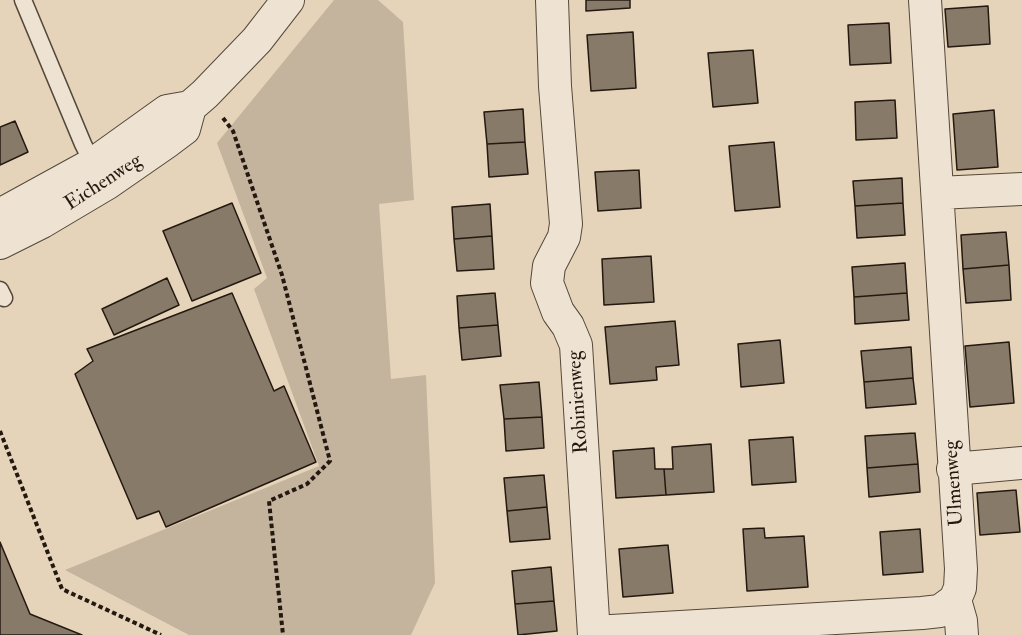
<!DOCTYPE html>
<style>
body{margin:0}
canvas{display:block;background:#e5d4ba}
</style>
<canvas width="1022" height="635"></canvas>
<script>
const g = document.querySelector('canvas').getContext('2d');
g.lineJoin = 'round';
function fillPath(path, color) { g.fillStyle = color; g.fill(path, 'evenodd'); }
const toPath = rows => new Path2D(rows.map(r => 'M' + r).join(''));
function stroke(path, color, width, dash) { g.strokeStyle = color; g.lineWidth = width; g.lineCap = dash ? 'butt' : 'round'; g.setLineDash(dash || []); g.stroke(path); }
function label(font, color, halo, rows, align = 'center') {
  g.font = font + ' "IM FELL Double Pica",serif'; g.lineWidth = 4.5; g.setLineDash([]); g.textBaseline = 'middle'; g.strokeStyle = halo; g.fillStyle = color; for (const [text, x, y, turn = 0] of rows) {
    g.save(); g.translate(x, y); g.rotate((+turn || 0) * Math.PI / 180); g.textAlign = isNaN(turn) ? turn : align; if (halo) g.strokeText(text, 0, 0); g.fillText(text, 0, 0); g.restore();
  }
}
const green = toPath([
 [334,0,378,0,403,22,414,200,379,204,391,379,426,375,435,583,411,635,189,635,65,570,319,466,254,289,267,278,217,143]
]);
const building = toPath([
 [586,0,630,0,630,8,586,11,586,0],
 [988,6,990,44,948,47,945,9,988,6],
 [889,23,891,63,850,65,848,25,889,23],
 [633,32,636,88,591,91,587,35,633,32],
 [753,50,758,103,713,107,708,53,753,50],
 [895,100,897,138,856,140,855,102,895,100],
 [523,109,525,142,487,144,484,112,523,109],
 [994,110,998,167,957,170,953,114,994,110],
 [15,121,28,152,0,165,0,127,15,121],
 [525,142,528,174,489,177,487,144,525,142],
 [774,142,780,207,735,211,729,146,774,142],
 [639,170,641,208,598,211,595,172,639,170],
 [902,178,903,203,855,206,853,181,902,178],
 [232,203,261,273,192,301,163,231,232,203],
 [903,203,905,235,857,238,855,206,903,203],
 [490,204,492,236,454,239,452,207,490,204],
 [1006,232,1009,265,963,269,961,235,1006,232],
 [492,236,494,269,457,271,454,239,492,236],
 [651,256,654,302,604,305,602,259,651,256],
 [905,263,907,293,854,297,852,267,905,263],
 [1009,265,1011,300,966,303,963,269,1009,265],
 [167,278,179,305,114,335,102,309,167,278],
 [232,293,274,391,284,386,316,462,166,527,159,511,137,519,75,374,93,361,87,349,232,293],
 [495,293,498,325,459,328,457,296,495,293],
 [907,293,909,320,855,324,854,297,907,293],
 [675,321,679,365,656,367,657,380,610,384,605,327,675,321],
 [498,325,501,356,462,360,459,328,498,325],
 [780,340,784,383,741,387,738,344,780,340],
 [1009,342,1014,403,970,407,965,346,1009,342],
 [911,347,913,378,864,382,861,351,911,347],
 [913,378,916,404,866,408,864,382,913,378],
 [539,382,542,417,504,419,500,385,539,382],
 [542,417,544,448,506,451,504,419,542,417],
 [915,433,918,464,867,468,865,436,915,433],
 [793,437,796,482,752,485,749,440,793,437],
 [711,444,714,492,666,495,664,469,673,469,672,447,711,444],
 [654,448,655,469,664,469,666,495,616,498,613,451,654,448],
 [918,464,920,492,869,497,867,468,918,464],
 [544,475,547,507,507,511,504,478,544,475],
 [1016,490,1020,532,980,535,977,493,1016,490],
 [547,507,550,539,510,542,507,511,547,507],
 [764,528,765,538,804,536,808,587,747,591,743,529,764,528],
 [920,529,923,572,883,575,880,532,920,529],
 [0,542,30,614,82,635,0,635,0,542],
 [668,545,673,593,623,597,619,549,668,545],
 [551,567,554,601,515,604,512,571,551,567],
 [554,601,557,631,518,635,515,604,554,601]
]);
const path = toPath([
 [223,118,233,131,282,275,330,461,307,484,269,501,283,635],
 [0,431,62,589,161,635]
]);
const lane = toPath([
 [23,0,83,144,96,170],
 [0,290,4,298]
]);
const street = toPath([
 [552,0,555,86,566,224,564,237,549,266,547,283,558,312,568,326,576,345,594,635],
 [938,193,1022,189],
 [0,215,93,164,167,111,190,107,205,94,257,40,288,0],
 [0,243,42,222,106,184,168,141,184,129,190,107],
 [953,469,1022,463],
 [955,600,961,621,962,635],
 [594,632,922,613,940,611,955,600,960,588,961,569,925,0]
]);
const streetNames = [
 ["Eichenweg",104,183,-33],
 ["Robinienweg",579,402,-94],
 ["Ulmenweg",955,483,-94]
];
fillPath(green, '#c4b49d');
fillPath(building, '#887a68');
stroke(building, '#241910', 1.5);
stroke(lane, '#54483a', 19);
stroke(street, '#54483a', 34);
stroke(path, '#241910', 4, [4.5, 3]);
stroke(lane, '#eee3d2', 16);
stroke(street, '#eee3d2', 32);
label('20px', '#241910', '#eee3d2', streetNames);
</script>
